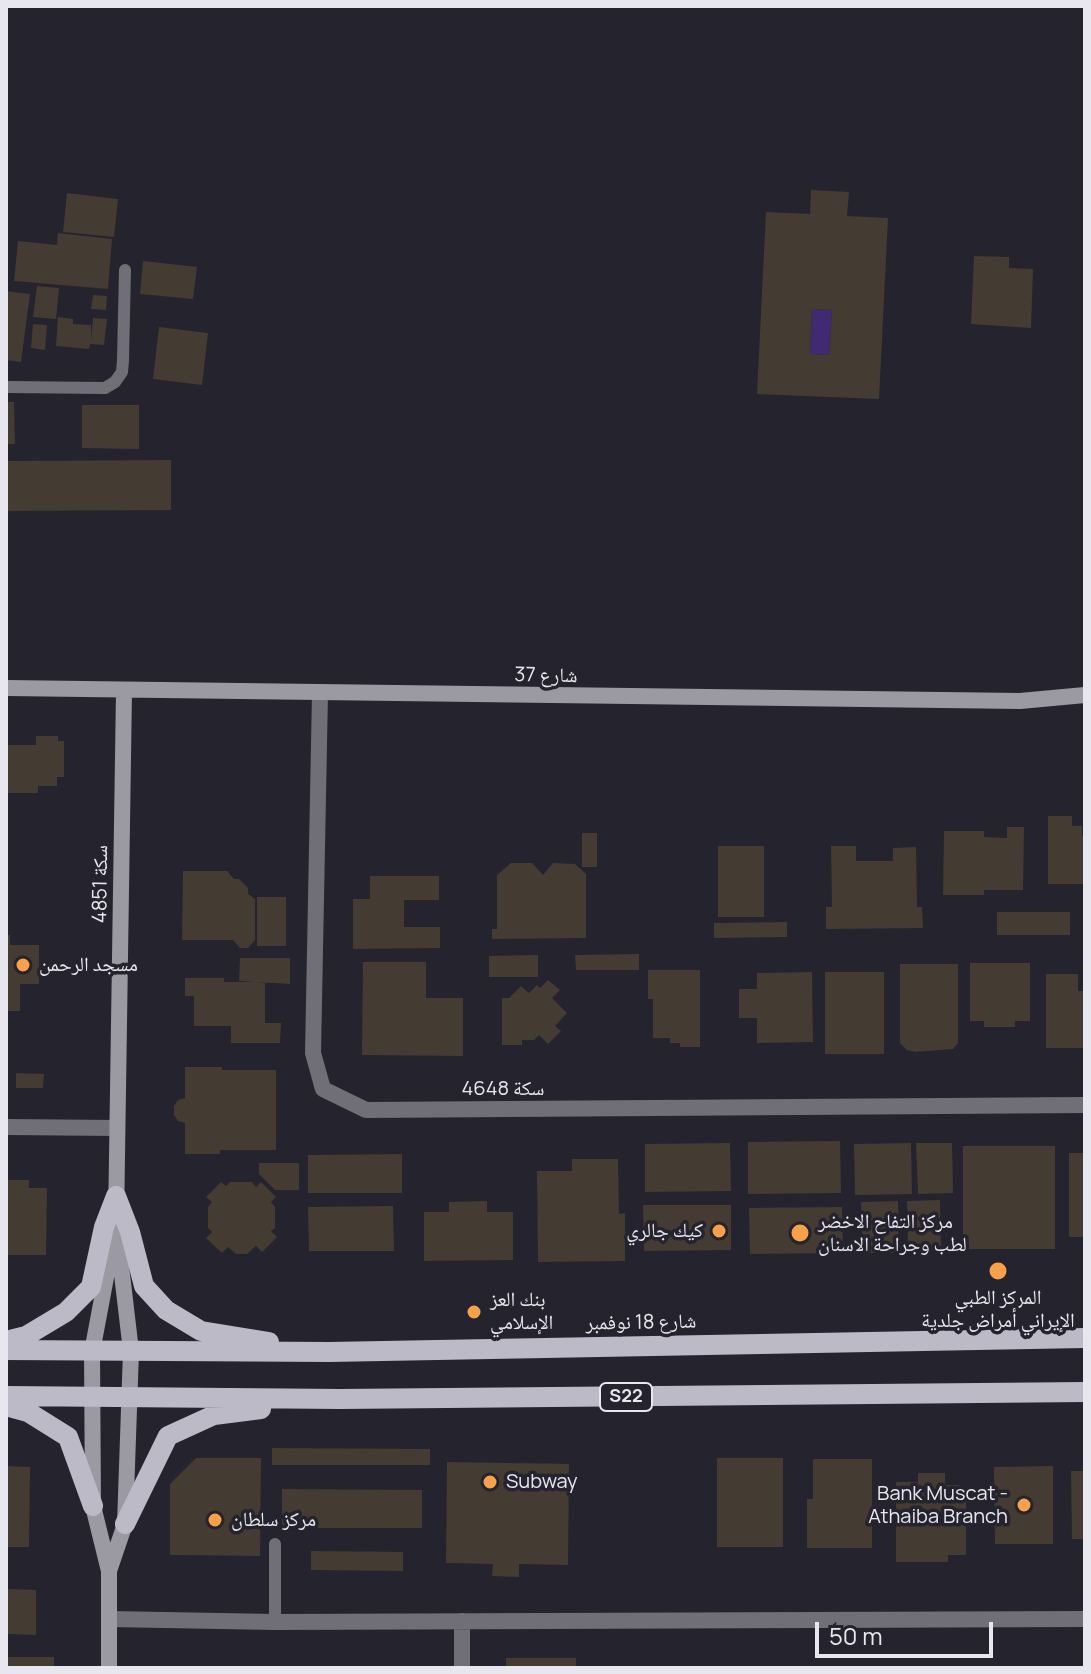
<!DOCTYPE html>
<meta charset="utf-8">
<style>
body{margin:0}
#map{position:relative;width:1091px;height:1674px;overflow:hidden;background:#25232e;font-family:Manrope,sans-serif}
canvas{display:block}
.frame{position:absolute;inset:0;border:8px solid #e8e6ee;pointer-events:none}
.scale{position:absolute;left:815px;top:1622px;width:178px;height:36px;box-sizing:border-box;border:4px solid #e8e6ee;border-top:0;padding-left:10px;font-size:24px;line-height:28px;white-space:nowrap;color:#e8e6ee;-webkit-text-stroke:6px #25232e;paint-order:stroke}
</style>
<div id="map">
<canvas width="1091" height="1674"></canvas>
<div class="frame"></div>
<div class="scale">50 m</div>
</div>
<script>
const g = document.querySelector('canvas').getContext('2d');
g.lineJoin = 'round';
function fillPath(path, color) { g.fillStyle = color; g.fill(path, 'evenodd'); }
const toPath = rows => new Path2D(rows.map(r => 'M' + r).join(''));
function stroke(path, color, width, dash) { g.strokeStyle = color; g.lineWidth = width; g.lineCap = dash ? 'butt' : 'round'; g.setLineDash(dash || []); g.stroke(path); }
function label(font, color, halo, rows, align = 'center') {
  g.font = font + ' Manrope,"Noto Naskh Arabic",sans-serif'; g.lineWidth = 7; g.setLineDash([]); g.textBaseline = 'middle'; g.strokeStyle = halo; g.fillStyle = color; for (const [text, x, y, turn = 0] of rows) {
    g.save(); g.translate(x, y); g.rotate((+turn || 0) * Math.PI / 180); g.textAlign = isNaN(turn) ? turn : align; if (halo) g.strokeText(text, 0, 0); g.fillText(text, 0, 0); g.restore();
  }
}
const water = toPath([
 [812,309,832,310,829,355,810,354]
]);
const building = toPath([
 [811,190,849,192,847,216,888,218,879,399,757,394,766,212,810,214],
 [812,309,832,310,829,355,810,354],
 [67,193,118,199,114,237,63,232],
 [58,233,112,239,108,289,14,281,18,241,57,245],
 [974,256,1009,257,1009,268,1033,269,1031,328,971,324],
 [143,261,197,267,193,299,140,294],
 [37,286,59,288,56,319,33,317],
 [6,291,30,294,21,362,6,360],
 [93,295,107,296,106,310,91,309],
 [58,317,73,319,73,324,91,325,91,340,93,318,107,319,104,345,90,344,89,349,56,346],
 [33,324,47,325,45,350,31,348],
 [159,327,208,333,202,385,153,379],
 [6,402,14,402,15,444,6,444],
 [82,405,139,405,139,449,82,448],
 [171,460,171,510,6,511,6,461],
 [36,736,58,736,58,741,64,741,64,777,57,777,57,786,38,786,38,793,6,793,6,745,36,745],
 [1048,816,1072,816,1072,826,1082,826,1082,836,1085,836,1085,884,1048,884],
 [1007,827,1024,827,1023,890,984,890,984,895,943,895,944,831,984,831,984,837,1007,838],
 [582,833,597,833,597,867,582,867],
 [718,846,764,846,764,917,718,917],
 [831,846,856,846,856,861,893,861,893,848,916,847,917,907,922,907,923,928,826,929,826,907,832,907],
 [511,863,532,863,543,875,553,863,575,864,586,874,586,938,492,939,492,929,497,929,497,875],
 [183,871,227,871,234,879,239,879,248,888,248,894,255,899,255,940,248,948,240,948,233,940,182,940],
 [370,876,439,876,439,900,404,900,404,927,440,927,440,948,353,949,353,899,370,899],
 [257,897,286,897,286,946,257,946],
 [997,912,1070,912,1070,935,997,935],
 [787,922,787,937,714,938,714,923],
 [6,935,10,935,10,945,39,945,39,984,20,984,20,1011,6,1011],
 [639,954,639,970,576,970,575,955],
 [538,955,538,977,489,977,489,956],
 [240,958,290,958,290,984,239,981],
 [363,962,426,962,426,998,463,998,463,1056,362,1055],
 [970,963,1030,963,1030,1021,1015,1021,1015,1027,984,1027,984,1021,970,1021],
 [900,964,958,964,958,1043,953,1049,915,1052,907,1050,900,1043],
 [648,970,700,970,700,1047,680,1047,680,1043,670,1043,670,1038,653,1038,653,999,648,999],
 [812,972,813,1042,757,1043,757,1018,739,1018,739,989,757,989,757,973],
 [825,972,884,972,884,1054,825,1054],
 [1046,974,1078,974,1078,991,1085,991,1085,1048,1046,1048],
 [185,978,224,978,224,982,265,982,265,1023,281,1023,280,1043,231,1043,231,1026,194,1026,194,996,185,996],
 [548,980,560,990,552,998,567,1013,555,1026,561,1031,548,1044,539,1035,534,1040,522,1040,522,1045,502,1045,502,998,509,998,521,986,529,993,537,985,540,988],
 [185,1067,222,1067,222,1070,276,1070,276,1150,220,1150,220,1154,185,1154,185,1123,178,1121,174,1115,174,1106,178,1100,185,1098],
 [16,1073,44,1074,43,1088,16,1088],
 [840,1141,841,1193,748,1194,748,1142],
 [730,1143,731,1191,645,1192,645,1144],
 [911,1143,912,1194,855,1195,854,1144],
 [916,1143,952,1143,953,1193,918,1194],
 [963,1146,1055,1146,1055,1249,963,1249],
 [1069,1153,1085,1153,1085,1237,1069,1237],
 [402,1154,402,1193,308,1193,308,1155],
 [572,1159,618,1159,619,1214,625,1213,625,1261,538,1262,537,1171,572,1171],
 [259,1163,299,1163,299,1190,275,1190,259,1174],
 [6,1180,29,1180,29,1188,47,1188,46,1255,6,1255],
 [221,1182,226,1186,230,1182,252,1182,256,1187,261,1182,276,1197,271,1202,275,1207,275,1228,271,1231,277,1237,262,1252,256,1246,247,1254,236,1254,228,1247,222,1253,206,1238,212,1232,208,1228,208,1207,212,1202,206,1197],
 [940,1200,941,1251,908,1252,907,1201],
 [487,1201,487,1212,513,1212,513,1260,424,1261,424,1212,449,1212,449,1202],
 [898,1201,899,1253,863,1253,861,1202],
 [643,1205,731,1205,731,1250,644,1251],
 [393,1206,394,1251,309,1251,308,1207],
 [842,1207,843,1253,750,1254,749,1208],
 [272,1448,430,1449,430,1465,272,1465],
 [196,1458,261,1458,260,1556,170,1555,170,1484],
 [717,1458,783,1458,783,1547,717,1547],
 [813,1459,872,1459,872,1548,807,1548,807,1499,813,1499],
 [447,1462,569,1464,568,1565,519,1564,519,1577,492,1576,493,1564,446,1563],
 [6,1466,30,1467,29,1547,6,1547],
 [1053,1466,1053,1544,995,1544,994,1467],
 [1071,1471,1085,1471,1085,1539,1072,1539],
 [918,1473,945,1473,945,1485,960,1485,960,1495,966,1495,966,1555,948,1555,948,1562,896,1562,896,1482,918,1482],
 [282,1489,422,1490,422,1528,282,1528],
 [311,1551,403,1552,403,1571,311,1570],
 [6,1589,36,1590,36,1635,6,1634],
 [6,1657,54,1657,54,1668,6,1668],
 [506,1658,576,1658,576,1668,506,1668]
]);
const lane = toPath([
 [6,387,105,388,115,382,122,372,123,360,125,270],
 [275,1622,275,1544]
]);
const street = toPath([
 [320,693,313,1053,323,1089,366,1110,1085,1105],
 [6,1127,116,1128],
 [109,1619,275,1622,1085,1619],
 [462,1668,462,1621]
]);
const secondary = toPath([
 [6,688,1020,701,1085,695],
 [109,1571,125,1524,131,1351,116,1223,124,691],
 [109,1668,109,1571,93,1506,92,1352,113,1240]
]);
const primary = toPath([
 [116,1196,130,1232,144,1286,166,1310,201,1331,269,1342],
 [6,1341,26,1336,66,1312,91,1287,104,1227,116,1196],
 [6,1350,329,1352,1085,1338],
 [6,1396,340,1399,1085,1392],
 [6,1406,28,1412,68,1437,93,1506],
 [125,1524,168,1436,214,1415,261,1409]
]);
const markers = [
 [23,965,8,"#f8a14a"],
 [719,1231,8,"#f8a14a"],
 [800,1233,10,"#f8a14a"],
 [998,1271,10,"#f8a14a"],
 [474,1312,8,"#f8a14a"],
 [490,1482,8,"#f8a14a"],
 [1024,1505,8,"#f8a14a"],
 [215,1520,8,"#f8a14a"]
];
const shields = [
 [626,1397,52]
];
const shieldNames = [
 ["S22",626,1397]
];
const streetNames = [
 ["شارع 37",546,676,1],
 ["سكة 4851",101,884,-89],
 ["سكة 4648",503,1089],
 ["شارع 18 نوفمبر",641,1323,-1]
];
const poiNames = [
 ["مسجد الرحمن",39,965],
 ["مركز التفاح الاخضر",818,1222],
 ["لطب وجراحة الاسنان",818,1245],
 ["كيك جالري",703,1231,"right"],
 ["المركز الطبي",998,1298,"center"],
 ["الإيراني أمراض جلدية",998,1321,"center"],
 ["بنك العز",490,1300],
 ["الإسلامي",490,1323],
 ["Subway",506,1482],
 ["Bank Muscat -",1008,1494,"right"],
 ["Athaiba Branch",1008,1517,"right"],
 ["مركز سلطان",231,1520]
];
fillPath(water, '#422a73');
fillPath(building, '#443b32');
stroke(lane, '#706f75', 12);
stroke(street, '#706f75', 16);
stroke(secondary, '#9b99a2', 16);
stroke(primary, '#bcbac6', 20);
for (const [x, y, r, color] of markers) { const dot = new Path2D(); dot.arc(x, y, r, 0, 2 * Math.PI); g.fillStyle = color; g.fill(dot); stroke(dot, '#25232e', 3); }
for (const [x, y, w] of shields) { const box = new Path2D(); box.roundRect(x - w / 2, y - 14, w, 28, 6); g.fillStyle = '#25232e'; g.fill(box); stroke(box, '#e8e6ee', 2); }
label('bold 18px', '#e8e6ee', null, shieldNames);
label('20px', '#e8e6ee', '#25232e', streetNames);
label('20px', '#e8e6ee', '#25232e', poiNames, 'left');
</script>
